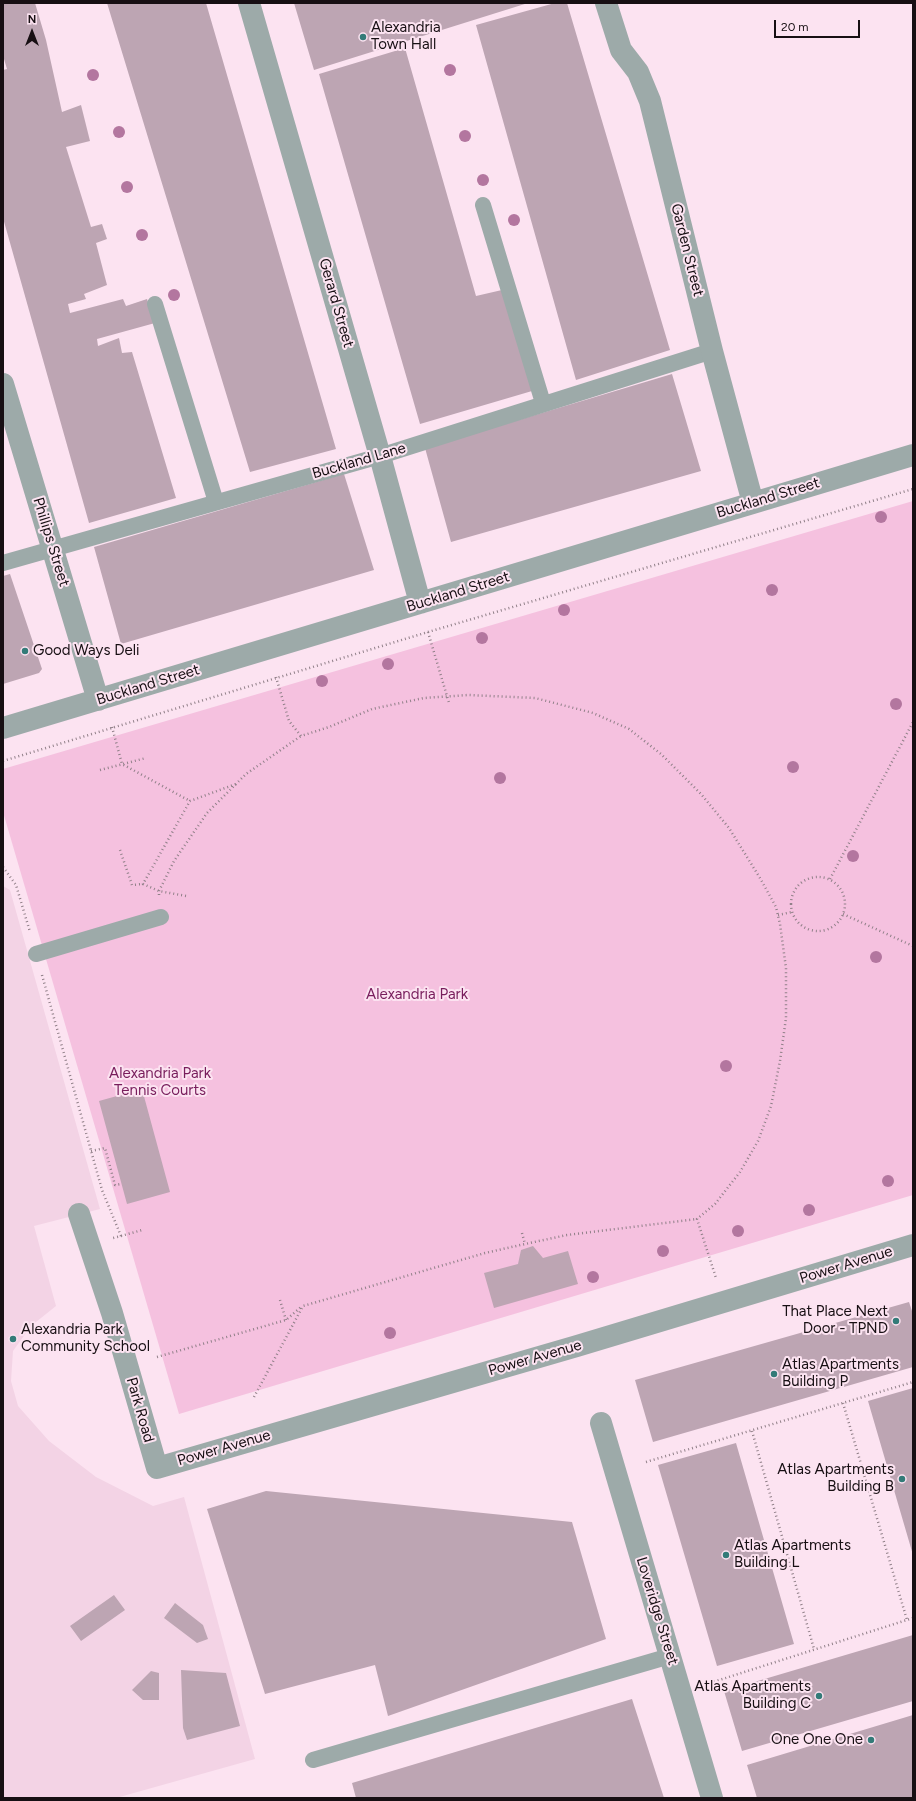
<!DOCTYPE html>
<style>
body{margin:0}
#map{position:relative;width:916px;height:1801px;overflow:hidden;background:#fce3f1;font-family:Figtree,sans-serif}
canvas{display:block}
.frame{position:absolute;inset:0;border:4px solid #170f13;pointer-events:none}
.north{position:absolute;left:12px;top:12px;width:40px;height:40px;-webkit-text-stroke:3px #fce3f1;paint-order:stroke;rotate:0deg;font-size:11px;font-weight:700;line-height:16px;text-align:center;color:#170f13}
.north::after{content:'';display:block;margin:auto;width:14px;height:18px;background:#170f13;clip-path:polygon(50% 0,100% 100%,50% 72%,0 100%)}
.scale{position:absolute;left:774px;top:20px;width:86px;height:18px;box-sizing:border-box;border:2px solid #170f13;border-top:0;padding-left:5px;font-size:12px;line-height:14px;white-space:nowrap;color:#170f13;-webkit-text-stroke:3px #fce3f1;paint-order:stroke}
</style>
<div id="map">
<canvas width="916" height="1801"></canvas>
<div class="frame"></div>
<div class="north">N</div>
<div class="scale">20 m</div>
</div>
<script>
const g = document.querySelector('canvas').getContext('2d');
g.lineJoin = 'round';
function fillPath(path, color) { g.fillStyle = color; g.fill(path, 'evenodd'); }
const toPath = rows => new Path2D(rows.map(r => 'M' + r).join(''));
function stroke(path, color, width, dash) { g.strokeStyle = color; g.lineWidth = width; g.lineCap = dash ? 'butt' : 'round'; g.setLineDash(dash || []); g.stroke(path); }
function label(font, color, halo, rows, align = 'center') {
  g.font = font + ' Figtree,sans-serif'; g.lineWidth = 4; g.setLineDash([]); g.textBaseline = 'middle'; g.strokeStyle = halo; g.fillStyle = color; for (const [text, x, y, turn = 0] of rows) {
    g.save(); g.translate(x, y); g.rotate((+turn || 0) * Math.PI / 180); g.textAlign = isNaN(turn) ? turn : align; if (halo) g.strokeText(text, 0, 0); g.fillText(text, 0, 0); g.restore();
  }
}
const built = toPath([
 [3,886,10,890,100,1209,34,1226,56,1306,31,1326,13,1351,11,1381,18,1406,49,1441,96,1477,153,1506,184,1497,255,1759,116,1798,3,1798]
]);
const green = toPath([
 [913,501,913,1195,179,1414,3,812,3,769]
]);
const building = toPath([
 [3,3,35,3,46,40,62,112,81,105,90,141,66,147,91,227,102,224,107,239,96,243,107,285,84,294,86,299,68,304,70,313,123,299,126,306,147,299,155,323,97,339,98,346,119,338,122,353,132,352,176,498,89,523,3,218,3,70,7,69,4,59,3,59],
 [107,3,206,3,336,449,250,472],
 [294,3,528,3,314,70],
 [555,3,567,3,670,350,576,380,476,25],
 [405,48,476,296,502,290,532,391,420,424,319,74],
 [672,374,701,471,451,542,425,448],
 [344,474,374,570,121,644,94,547],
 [10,574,42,669,39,673,3,684,3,576],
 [142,1089,170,1192,127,1204,99,1101],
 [533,1246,543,1258,568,1251,578,1284,494,1308,484,1273,518,1264,521,1250],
 [909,1302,913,1314,913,1367,653,1442,635,1380],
 [913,1388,913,1555,868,1401],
 [736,1443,794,1644,717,1666,658,1465],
 [266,1491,572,1522,606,1639,388,1716,375,1665,265,1694,207,1509],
 [114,1595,125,1610,81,1641,70,1626],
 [175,1603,203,1625,208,1639,197,1643,164,1618],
 [913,1635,913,1701,742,1751,724,1691],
 [181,1670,226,1673,240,1726,187,1740,183,1728],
 [151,1671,159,1673,159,1700,143,1700,132,1690],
 [632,1699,664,1798,356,1798,352,1783],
 [913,1715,913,1798,757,1798,747,1765]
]);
const path = toPath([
 [428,632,449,703],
 [276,677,289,721,301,736,329,727,372,709,424,698,468,695,535,698,593,713,629,729,661,754,701,794,729,828,760,878,776,907,780,924,786,968,786,1018,780,1061,771,1106,758,1141,740,1172,715,1204,697,1219,716,1278],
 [112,727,122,764,190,801],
 [3,761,428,632,913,489],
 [100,770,146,758],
 [120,850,132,885,143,884],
 [3,867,16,885,30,932],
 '791 904a27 27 0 1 1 54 0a27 27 0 1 1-54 0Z',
 [830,879,913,722],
 [159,895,159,891,174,861,207,813,246,774,301,736],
 [186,896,159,891,143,884,190,801,236,784],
 [843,914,913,946],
 [778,915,792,912],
 [42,975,102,1190,121,1236,113,1238],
 [91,1151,105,1148,115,1185,121,1184],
 [522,1233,525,1244],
 [121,1236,142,1230],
 [280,1300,286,1320],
 [157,1357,286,1320,301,1307],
 [254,1397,303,1306,485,1253,525,1244,567,1235,697,1219],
 [843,1403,907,1620],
 [752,1431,814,1649],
 [646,1462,913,1382],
 [710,1683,913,1618]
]);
const service = toPath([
 [483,205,543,403],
 [155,304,216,502],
 [3,563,380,456,712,351],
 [36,954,161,917],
 [313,1760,670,1656]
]);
const minor = toPath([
 [249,3,380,456,420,603],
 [606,3,621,50,638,72,650,101,712,351,753,503],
 [3,384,98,700],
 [3,728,913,455],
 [79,1214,112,1313,157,1468,577,1346,913,1245],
 [601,1423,712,1798]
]);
const trees = [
 [450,70],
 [93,75],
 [119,132],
 [465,136],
 [483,180],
 [127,187],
 [514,220],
 [142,235],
 [174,295],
 [881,517],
 [772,590],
 [564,610],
 [482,638],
 [388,664],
 [322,681],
 [896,704],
 [793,767],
 [500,778],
 [853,856],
 [876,957],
 [726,1066],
 [888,1181],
 [809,1210],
 [738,1231],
 [663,1251],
 [593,1277],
 [390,1333]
];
const markers = [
 [363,37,4,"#337b78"],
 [25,651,4,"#337b78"],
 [896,1321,4,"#337b78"],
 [13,1339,4,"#337b78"],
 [774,1374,4,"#337b78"],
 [902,1479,4,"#337b78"],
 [726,1555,4,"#337b78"],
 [819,1696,4,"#337b78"],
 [871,1740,4,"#337b78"]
];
const poiNames = [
 ["Alexandria",371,28],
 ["Town Hall",371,45],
 ["Good Ways Deli",33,651],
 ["That Place Next",888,1312,"right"],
 ["Door - TPND",888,1329,"right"],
 ["Alexandria Park",21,1330],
 ["Community School",21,1347],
 ["Atlas Apartments",782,1365],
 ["Building P",782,1382],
 ["Atlas Apartments",894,1470,"right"],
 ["Building B",894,1487,"right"],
 ["Atlas Apartments",734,1546],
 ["Building L",734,1563],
 ["Atlas Apartments",811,1687,"right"],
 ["Building C",811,1704,"right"],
 ["One One One",863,1740,"right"]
];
const streetNames = [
 ["Garden Street",687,250,76],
 ["Gerard Street",336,303,74],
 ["Buckland Lane",359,461,-16],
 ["Buckland Street",768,498,-17],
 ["Phillips Street",51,542,73],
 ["Buckland Street",458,592,-17],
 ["Buckland Street",148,685,-17],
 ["Power Avenue",846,1265,-17],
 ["Power Avenue",535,1358,-16],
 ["Park Road",140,1410,74],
 ["Power Avenue",224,1448,-16],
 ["Loveridge Street",657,1611,73]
];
const parkNames = [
 ["Alexandria Park",417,995],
 ["Alexandria Park",160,1074],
 ["Tennis Courts",160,1091]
];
fillPath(built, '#f3d3e5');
fillPath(green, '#f5c1df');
fillPath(building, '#bda5b3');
stroke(path, '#918089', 2.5, [1, 3]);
stroke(service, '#9daaa9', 16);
stroke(minor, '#9daaa9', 22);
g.fillStyle = '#b3769f';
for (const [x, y] of trees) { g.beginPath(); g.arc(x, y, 6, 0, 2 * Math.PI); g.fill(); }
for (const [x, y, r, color] of markers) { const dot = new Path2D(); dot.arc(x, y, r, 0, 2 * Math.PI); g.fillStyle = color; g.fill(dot); stroke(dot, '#fce3f1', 1.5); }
label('15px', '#170f13', '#fce3f1', poiNames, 'left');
label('15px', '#170f13', '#fce3f1', streetNames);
label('15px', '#781d5c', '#fce3f1', parkNames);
</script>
